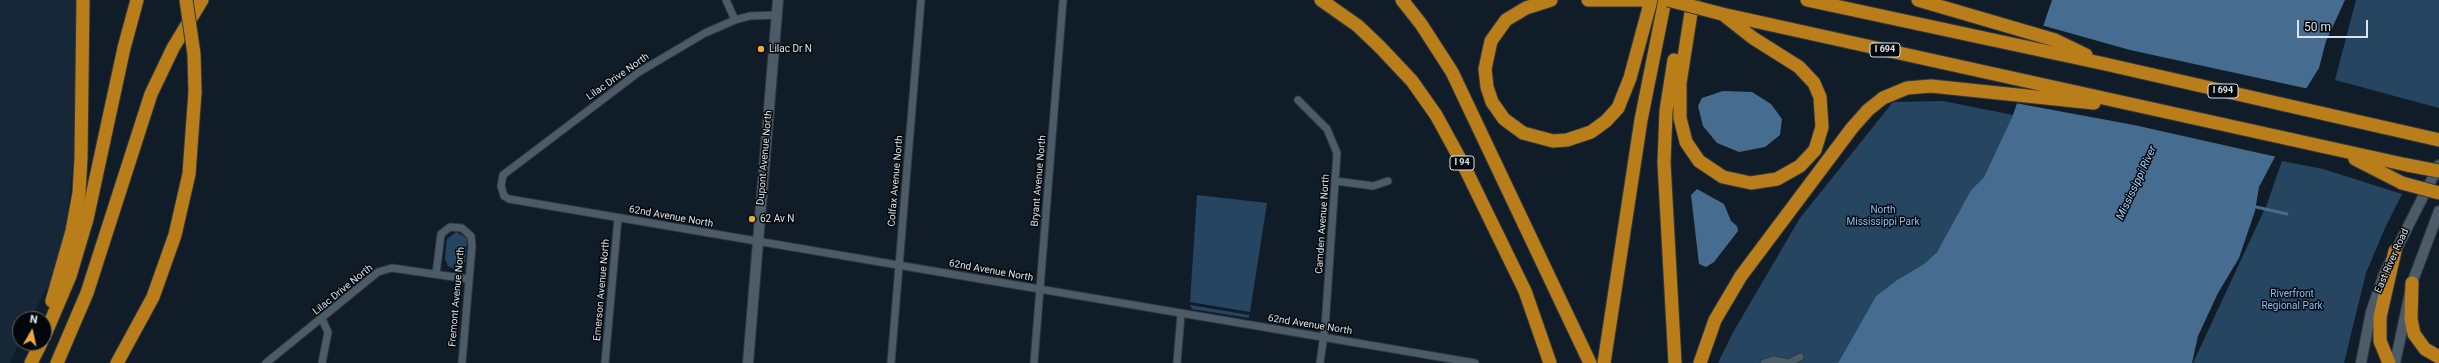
<!DOCTYPE html>
<style>
body{margin:0}
#map{position:relative;width:2439px;height:363px;overflow:hidden;background:#101d28;font-family:Roboto,sans-serif}
canvas{display:block}
.north{position:absolute;left:12px;top:311px;width:40px;height:40px;box-sizing:border-box;background:#03070b;border:1px solid #595f65;border-radius:50%;rotate:9deg;font-size:11px;font-weight:700;line-height:16px;text-align:center;color:#dbe4ec}
.north::after{content:'';display:block;margin:auto;width:14px;height:18px;background:#eea83c;clip-path:polygon(50% 0,100% 100%,50% 72%,0 100%)}
.scale{position:absolute;left:2297px;top:20px;width:71px;height:18px;box-sizing:border-box;border:2px solid #dbe4ec;border-top:0;padding-left:5px;font-size:12px;line-height:14px;white-space:nowrap;color:#dbe4ec;-webkit-text-stroke:3px #03070b;paint-order:stroke}
</style>
<div id="map">
<canvas width="2439" height="363"></canvas>
<div class="north">N</div>
<div class="scale">50 m</div>
</div>
<script>
const g = document.querySelector('canvas').getContext('2d');
g.lineJoin = 'round';
function fillPath(path, color) { g.fillStyle = color; g.fill(path, 'evenodd'); }
const toPath = rows => new Path2D(rows.map(r => 'M' + r).join(''));
function stroke(path, color, width, dash) { g.strokeStyle = color; g.lineWidth = width; g.lineCap = dash ? 'butt' : 'round'; g.setLineDash(dash || []); g.stroke(path); }
function label(font, color, halo, rows, align = 'center') {
  g.font = font + ' Roboto,sans-serif'; g.lineWidth = 3; g.setLineDash([]); g.textBaseline = 'middle'; g.strokeStyle = halo; g.fillStyle = color; for (const [text, x, y, turn = 0] of rows) {
    g.save(); g.translate(x, y); g.rotate((+turn || 0) * Math.PI / 180); g.textAlign = isNaN(turn) ? turn : align; if (halo) g.strokeText(text, 0, 0); g.fillText(text, 0, 0); g.restore();
  }
}
const built = toPath([
 [0,0,78,0,77,126,66,228,54,274,30,319,20,319,20,341,10,363,0,363]
]);
const green = toPath([
 [2356,0,2439,0,2439,108,2335,80],
 [1943,101,2013,115,1984,177,1971,190,1937,252,1924,264,1897,280,1876,296,1838,363,1718,363,1732,334,1800,218,1893,102],
 [2282,161,2323,169,2402,194,2385,228,2366,273,2344,363,2193,363,2267,204],
 [1197,195,1267,203,1250,312,1190,302],
 [456,232,467,238,465,262,454,269,448,266,445,259,447,239],
 [1190,305,1249,315,1249,318,1192,309]
]);
const water = toPath([
 [2052,0,2345,0,2326,41,2319,68,2289,116,2288,132,2259,187,2255,211,2239,258,2218,293,2198,336,2192,363,1838,363,1876,296,1897,280,1924,264,1937,252,1971,190,1984,177,2013,115],
 [1723,91,1752,92,1771,104,1782,119,1780,135,1765,147,1739,152,1717,143,1703,126,1698,106,1702,98],
 [1697,189,1724,204,1731,221,1737,226,1738,231,1714,262,1706,267,1699,264,1691,195]
]);
const pier = toPath([
 [2041,25,2130,50,2309,89,2291,116,2290,133,2277,157,2134,125,2015,103]
]);
const stream = toPath([
 [2256,207,2287,214]
]);
const street = toPath([
 [726,0,735,20],
 [777,15,750,16,735,20,705,33,639,72,503,175,501,186,504,196,509,199,1475,363],
 [1298,100,1327,129,1337,153,1325,327,1320,363],
 [1336,181,1373,186,1388,181],
 [436,274,441,234,450,227,462,228,471,236,472,246,462,363],
 [322,319,328,332,322,363],
 [266,363,378,272,392,268,468,279],
 [605,363,618,218],
 [891,363,921,0],
 [1034,363,1063,0],
 [1177,363,1181,314],
 [1764,363,1773,360,1789,363,1800,357]
]);
const secondary = toPath([
 [748,363,778,0],
 [2361,363,2371,312,2384,274,2439,165],
 [2395,363,2412,283,2439,211]
]);
const highway = toPath([
 [1321,0,1358,26,1380,47,1412,81,1436,115,1465,168,1525,291,1550,363],
 [1402,0,1421,24,1452,72,1590,363],
 [1551,0,1526,8,1506,20,1491,41,1485,69,1487,87,1492,102,1504,119,1523,133,1553,141,1567,140,1591,132,1606,121,1618,108,1630,78,1651,0],
 [1588,0,1642,0],
 [1693,0,1680,83,1680,118,1686,142,1699,161,1723,177,1751,183,1777,179,1800,166,1815,150,1822,127,1820,97,1814,83,1799,67,1753,38,1725,16],
 [1807,0,2105,64,2439,140],
 [1918,0,2055,40,2086,55],
 [1722,14,2407,165],
 [1674,60,1666,111,1664,163,1675,363],
 [2355,159,2402,183],
 [2412,283,2411,319,2414,334,2425,349,2439,357],
 [52,301,72,231,79,193,81,158,83,0],
 [44,337,70,276,87,219,124,48,137,0],
 [31,363,41,343],
 [57,363,87,293,151,94,173,48,202,0],
 [117,363,153,297,175,235,189,174,195,92],
 [1604,363,1641,120,1665,0],
 [1700,363,1715,320,1741,276,1852,128,1868,110,1883,98,1907,88,1931,86,2094,103],
 [2389,363,2380,341,2380,317,2395,251]
]);
const highwayBridge = toPath([
 [186,0,194,54,195,92],
 [1668,0,1722,14],
 [2407,165,2439,171],
 [2402,183,2439,193]
]);
const markers = [
 [761,49,4,"#eea83c"],
 [752,219,4,"#eea83c"]
];
const shields = [
 [1885,50,30],
 [2223,91,30],
 [1462,163,24]
];
const shieldNames = [
 ["I 694",1885,50],
 ["I 694",2223,91],
 ["I 94",1462,163]
];
const poiNames = [
 ["Lilac Dr N",769,49],
 ["62 Av N",760,219]
];
const streetNames = [
 ["Lilac Drive North",618,77,-35],
 ["Dupont Avenue North",765,158,-85],
 ["Colfax Avenue North",896,181,-85],
 ["Bryant Avenue North",1039,181,-85],
 ["62nd Avenue North",671,217,10],
 ["Camden Avenue North",1323,224,-86],
 ["East River Road",2392,261,-66],
 ["62nd Avenue North",991,271,10],
 ["Lilac Drive North",343,290,-39],
 ["Emerson Avenue North",602,290,-85],
 ["Fremont Avenue North",457,297,-85],
 ["62nd Avenue North",1310,325,9]
];
const parkNames = [
 ["North",1883,210],
 ["Mississippi Park",1883,222],
 ["Riverfront",2292,294],
 ["Regional Park",2292,306]
];
const waterNames = [
 ["Mississippi River",2137,183,-65]
];
fillPath(built, '#162737');
fillPath(green, '#254561');
fillPath(water, '#466d8f');
fillPath(pier, '#101d28');
stroke(stream, '#466d8f', 3);
stroke(street, '#313840', 9);
stroke(secondary, '#313840', 12);
stroke(highway, '#313840', 15);
stroke(street, '#4c5b68', 7);
stroke(secondary, '#4c5b68', 10);
stroke(highway, '#b97e1a', 13);
stroke(highwayBridge, '#313840', 15, []);
stroke(highwayBridge, '#b97e1a', 13);
for (const [x, y, r, color] of markers) { const dot = new Path2D(); dot.arc(x, y, r, 0, 2 * Math.PI); g.fillStyle = color; g.fill(dot); stroke(dot, '#03070b', 1.5); }
for (const [x, y, w] of shields) { const box = new Path2D(); box.roundRect(x - w / 2, y - 7, w, 14, 3); g.fillStyle = '#03070b'; g.fill(box); stroke(box, '#dbe4ec', 1); }
label('bold 9px', '#dbe4ec', null, shieldNames);
label('10px', '#dbe4ec', '#03070b', poiNames, 'left');
label('10px', '#dbe4ec', '#03070b', streetNames);
label('10px', '#87c4fb', '#03070b', parkNames);
label('italic 11px', '#a2d3ff', '#03070b', waterNames);
</script>
